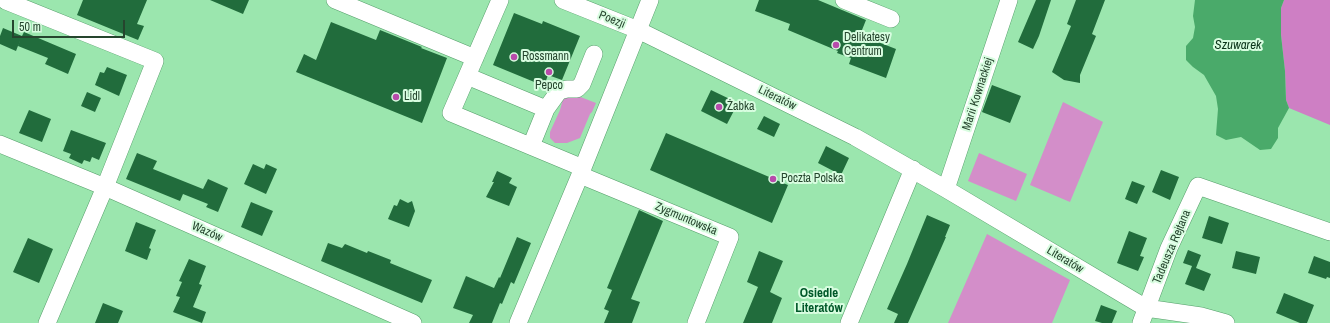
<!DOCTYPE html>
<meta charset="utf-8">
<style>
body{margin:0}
#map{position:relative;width:1330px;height:323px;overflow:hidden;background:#9be6ae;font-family:"Archivo Narrow",sans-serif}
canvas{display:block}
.scale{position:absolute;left:12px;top:20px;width:113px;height:18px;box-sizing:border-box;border:2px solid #26452e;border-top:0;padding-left:5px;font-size:12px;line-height:14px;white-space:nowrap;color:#26452e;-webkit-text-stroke:3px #d8fde0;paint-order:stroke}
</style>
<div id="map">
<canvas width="1330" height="323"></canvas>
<div class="scale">50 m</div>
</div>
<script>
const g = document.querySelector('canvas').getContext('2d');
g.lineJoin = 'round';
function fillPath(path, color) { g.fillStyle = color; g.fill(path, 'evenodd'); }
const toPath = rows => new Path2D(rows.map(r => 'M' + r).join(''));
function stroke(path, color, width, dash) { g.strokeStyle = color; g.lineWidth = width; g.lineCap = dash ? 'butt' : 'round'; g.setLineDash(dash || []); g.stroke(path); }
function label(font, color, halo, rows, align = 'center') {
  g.font = font + ' "Archivo Narrow",sans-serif'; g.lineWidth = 4; g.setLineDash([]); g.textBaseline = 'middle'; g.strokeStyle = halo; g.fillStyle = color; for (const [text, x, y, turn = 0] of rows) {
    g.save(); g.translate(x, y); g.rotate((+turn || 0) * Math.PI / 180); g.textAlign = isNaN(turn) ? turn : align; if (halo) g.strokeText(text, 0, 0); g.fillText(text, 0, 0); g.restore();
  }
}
const green = toPath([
 [571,95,578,96,596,103,592,112,590,114,580,138,567,143,555,143,550,138,550,132,560,110,563,99],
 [1063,102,1103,122,1070,202,1030,185],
 [979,153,1027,174,1016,201,968,181],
 [987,234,1070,280,1052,323,948,323]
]);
const forest = toPath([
 [1284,0,1330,0,1330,125,1289,108,1286,100,1285,71,1281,35,1281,8]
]);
const water = toPath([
 [1195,0,1284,0,1281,8,1281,35,1285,71,1286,100,1289,108,1278,128,1278,138,1271,149,1260,150,1241,137,1226,140,1216,135,1218,109,1216,96,1204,75,1193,67,1186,60,1186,46,1193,38,1195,27,1193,16]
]);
const building = toPath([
 [83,0,147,0,137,24,144,26,138,40,77,15],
 [210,0,249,0,243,14],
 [759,0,818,0,866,20,860,35,896,49,886,78,849,64,851,58,837,53,838,51,788,30,790,24,755,11],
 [1036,0,1051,0,1039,36,1033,49,1018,42],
 [1076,0,1105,0,1092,34,1096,36,1080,75,1080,83,1064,80,1052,72,1071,26,1067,24],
 [514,13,542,24,543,21,580,36,562,80,548,75,544,86,493,65],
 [331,22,376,40,380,30,422,47,421,48,447,58,422,123,296,72,304,54,316,60],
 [3,28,22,36,24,32,76,54,68,74,45,64,48,58,18,46,21,38,16,51,0,44,0,36],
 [107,67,127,75,119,96,95,85,100,72,104,73],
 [992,85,1021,96,1010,123,982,112],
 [711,90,738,103,727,124,701,111],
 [87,92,101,98,95,112,81,106],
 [29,110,51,119,42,142,19,133],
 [764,116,780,124,774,137,757,129],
 [71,130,106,143,99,160,92,157,90,162,84,160,82,164,69,158,71,154,63,151],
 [666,133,788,185,772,223,650,170],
 [826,146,849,158,841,175,818,163],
 [137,153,157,161,153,169,203,189,208,179,228,188,218,212,206,207,208,204,183,194,180,201,126,179],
 [253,164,264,169,266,164,277,169,266,194,244,184],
 [1161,170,1179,177,1170,200,1152,192],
 [497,171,512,178,509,183,517,187,509,206,486,197,494,182,492,182],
 [1132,181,1145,186,1137,204,1125,199],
 [400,199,408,203,412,201,415,211,409,227,388,219,394,205,397,206],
 [251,202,273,211,262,236,241,227],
 [639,210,663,221,631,299,640,302,632,323,604,323,609,311,604,309,612,290,607,288],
 [927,215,950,225,945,237,946,237,908,323,894,323,898,314,887,309,907,264],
 [1209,216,1229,223,1222,244,1202,238],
 [136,222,156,230,149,248,151,249,147,260,125,251],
 [1129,231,1147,238,1140,256,1144,257,1138,271,1117,263],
 [517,237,531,243,514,284,511,282,502,304,500,303,492,323,469,323,473,315,453,308,466,276,494,288,499,277,500,278],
 [28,238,53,249,39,283,13,272],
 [328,243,342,248,345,244,367,253,368,251,391,260,390,263,432,280,422,303,321,261],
 [1188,250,1201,255,1196,268,1211,274,1204,291,1185,284,1192,266,1183,263],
 [759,251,783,261,770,292,782,298,772,323,743,323,758,287,747,282],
 [1236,251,1260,257,1256,274,1232,268],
 [1314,256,1330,262,1330,278,1327,277,1326,279,1308,273],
 [189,259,206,266,199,284,202,285,193,307,206,312,202,323,173,312,180,297,176,296,182,282,179,281],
 [1284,293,1314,305,1307,323,1300,323,1276,313],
 [103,303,123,311,118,323,95,323],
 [1101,305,1117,311,1112,323,1102,323,1095,321]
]);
const minor = toPath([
 [335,0,475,58],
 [500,0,451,113,583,168],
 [563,0,638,30,855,137,946,189,1146,308,1201,316,1226,323],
 [844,0,891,19],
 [6,1,155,61,105,187,47,323],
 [467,76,546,109,531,146],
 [546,109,559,91,567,89,577,89,582,84,594,54],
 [0,144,105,187,413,323],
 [580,175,730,237,696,323],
 [946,189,1009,0],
 [518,323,580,175,650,0],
 [849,323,913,169],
 [1141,323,1169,248,1198,186,1330,232]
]);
const markers = [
 [836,45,4,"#b74bab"],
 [514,57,4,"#b74bab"],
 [549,72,4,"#b74bab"],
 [396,97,4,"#b74bab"],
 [719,107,4,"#b74bab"],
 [773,179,4,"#b74bab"]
];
const streetNames = [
 ["Poezji",612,20,22],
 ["Marii Kownackiej",978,94,-72],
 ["Literatów",777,98,26],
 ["Zygmuntowska",686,219,23],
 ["Wazów",207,232,24],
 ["Tadeusza Rejtana",1172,247,-67],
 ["Literatów",1065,260,31]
];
const poiNames = [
 ["Delikatesy",844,38],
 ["Centrum",844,52],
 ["Rossmann",522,57],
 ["Pepco",549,86,"center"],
 ["Lidl",404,97],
 ["Żabka",727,107],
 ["Poczta Polska",781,179]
];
const waterNames = [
 ["Szuwarek",1238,46]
];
const neighbourhoodNames = [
 ["Osiedle",819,294],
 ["Literatów",819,309]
];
fillPath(green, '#d38ec9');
fillPath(forest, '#ce7fc4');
fillPath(water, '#4aaa6a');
fillPath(building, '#216c3c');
stroke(minor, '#559e6a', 18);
stroke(minor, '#fff', 17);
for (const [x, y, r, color] of markers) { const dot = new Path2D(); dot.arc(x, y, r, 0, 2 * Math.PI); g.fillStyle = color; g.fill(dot); stroke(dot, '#d8fde0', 1.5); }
label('12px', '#26452e', '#d8fde0', streetNames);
label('12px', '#26452e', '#d8fde0', poiNames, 'left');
label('italic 13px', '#0a3319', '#d8fde0', waterNames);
label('bold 13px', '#005829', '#d8fde0', neighbourhoodNames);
</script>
